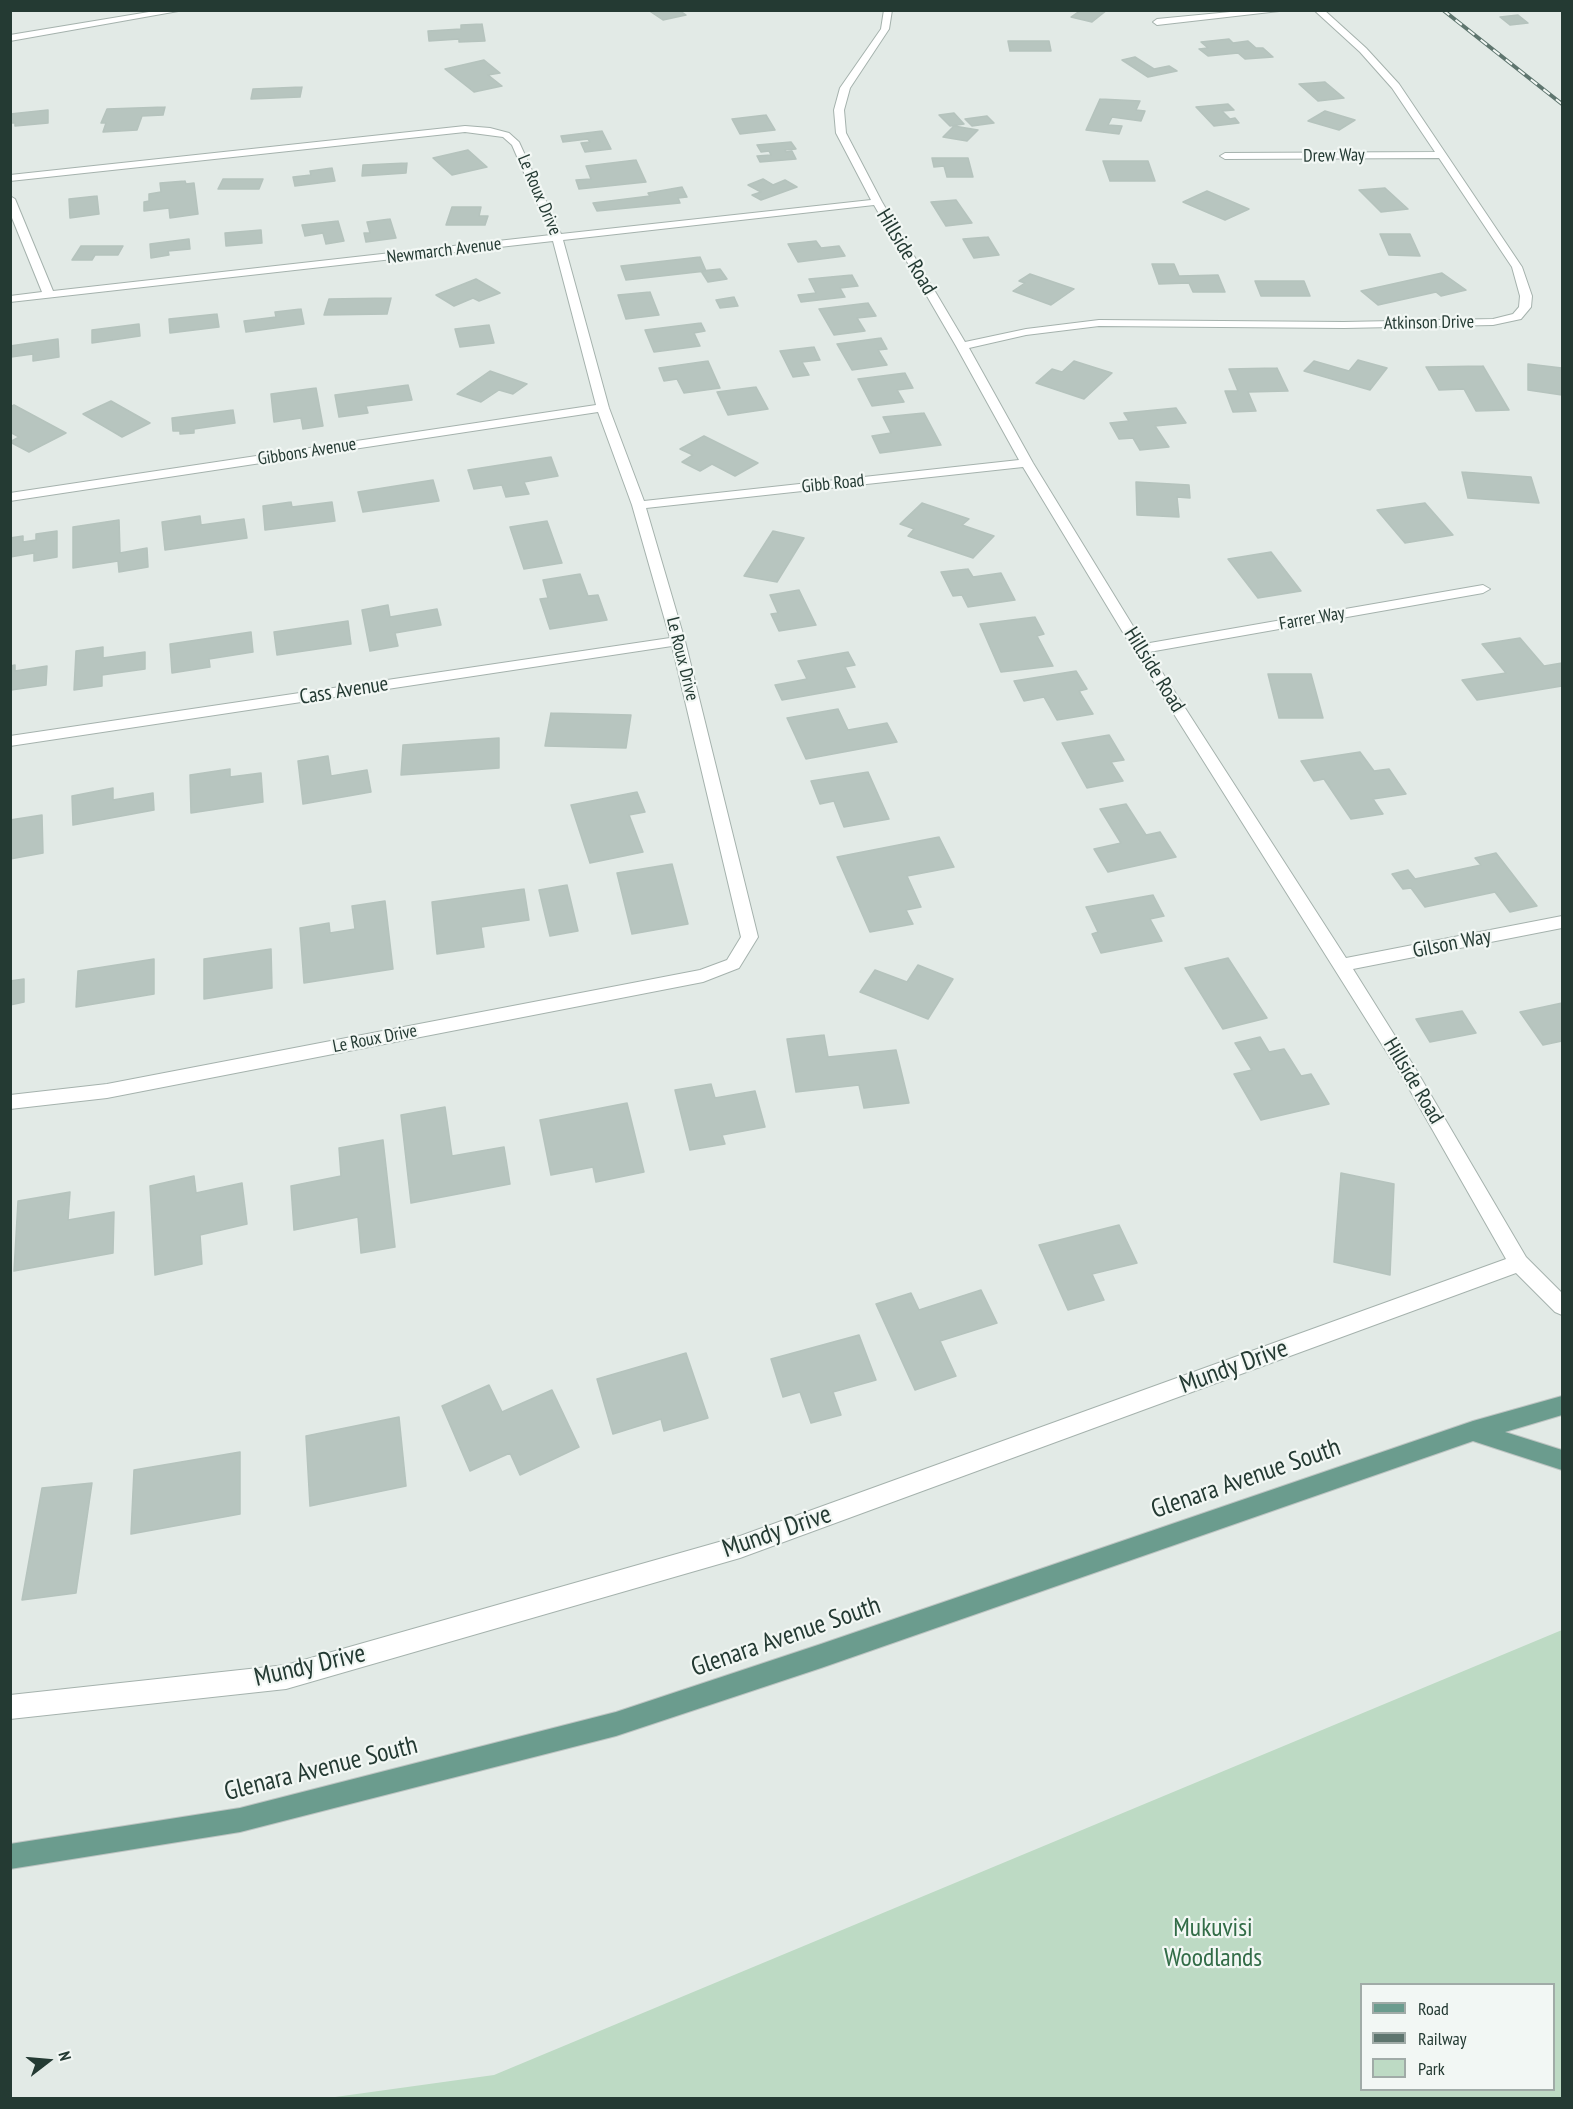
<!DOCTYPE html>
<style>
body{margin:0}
#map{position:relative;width:1573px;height:2109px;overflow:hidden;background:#e2eae6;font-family:"PT Sans Narrow",sans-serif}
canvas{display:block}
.frame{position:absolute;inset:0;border:12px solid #243a33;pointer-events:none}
.legend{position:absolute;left:1360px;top:1983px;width:195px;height:108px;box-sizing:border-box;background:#f2f7f4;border:2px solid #a0aba7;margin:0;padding:8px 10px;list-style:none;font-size:18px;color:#243a33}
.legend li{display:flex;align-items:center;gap:12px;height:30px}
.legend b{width:30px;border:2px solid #a0aba7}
.north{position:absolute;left:18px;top:2031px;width:60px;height:60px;-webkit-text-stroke:4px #f2f7f4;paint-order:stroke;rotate:74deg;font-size:16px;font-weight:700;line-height:24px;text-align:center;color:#243a33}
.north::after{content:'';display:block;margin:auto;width:21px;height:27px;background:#243a33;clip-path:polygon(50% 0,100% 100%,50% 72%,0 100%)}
</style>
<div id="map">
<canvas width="1573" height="2109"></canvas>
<div class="frame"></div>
<ul class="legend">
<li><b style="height:8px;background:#6b9c8e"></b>Road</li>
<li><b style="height:8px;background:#5e756e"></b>Railway</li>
<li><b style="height:16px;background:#bddac4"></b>Park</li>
</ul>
<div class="north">N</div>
</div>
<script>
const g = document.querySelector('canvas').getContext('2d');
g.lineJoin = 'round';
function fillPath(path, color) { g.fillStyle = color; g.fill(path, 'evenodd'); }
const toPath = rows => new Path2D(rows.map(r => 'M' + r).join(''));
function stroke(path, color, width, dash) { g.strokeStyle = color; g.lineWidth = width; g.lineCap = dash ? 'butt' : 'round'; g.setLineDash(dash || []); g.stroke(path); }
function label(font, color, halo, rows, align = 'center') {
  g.font = font + ' "PT Sans Narrow",sans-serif'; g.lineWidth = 4.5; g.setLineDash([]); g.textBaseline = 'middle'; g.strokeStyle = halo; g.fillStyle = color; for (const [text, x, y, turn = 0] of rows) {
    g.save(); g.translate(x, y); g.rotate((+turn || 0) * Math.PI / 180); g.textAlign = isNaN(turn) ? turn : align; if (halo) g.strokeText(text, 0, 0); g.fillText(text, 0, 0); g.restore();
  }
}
const green = toPath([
 [1562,1630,1562,2098,328,2098,494,2075],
 [1362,1984,1554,1984,1554,2090,1362,2090]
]);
const building = toPath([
 [648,10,679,10,686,15,663,20,648,10],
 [1081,10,1107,10,1092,22,1071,17,1081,10],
 [1518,15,1528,23,1510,25,1500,17,1518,15],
 [482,24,485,41,459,42,459,39,429,41,428,31,461,29,461,25,482,24],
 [1229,39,1233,43,1248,41,1256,48,1263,48,1273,57,1245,59,1238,53,1208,56,1199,49,1208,48,1201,42,1229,39],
 [1008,41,1049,41,1051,51,1010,51,1008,41],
 [1135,57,1154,69,1169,66,1177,71,1148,77,1122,60,1135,57],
 [484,60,500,73,488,75,502,86,474,92,445,69,484,60],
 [1325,82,1344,98,1318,101,1299,84,1325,82],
 [302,87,300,97,251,99,253,89,302,87],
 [1100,99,1140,101,1136,110,1145,111,1141,121,1112,117,1108,125,1122,126,1119,134,1086,130,1100,99],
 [1228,104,1234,110,1222,111,1230,119,1235,118,1239,123,1214,126,1196,107,1228,104],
 [165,107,163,115,142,116,137,130,103,132,106,123,101,123,107,109,165,107],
 [48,110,48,123,15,126,15,123,10,123,10,114,48,110],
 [1325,111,1355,120,1339,130,1308,121,1325,111],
 [954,113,964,124,950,126,939,115,954,113],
 [766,115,775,130,740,134,732,119,766,115],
 [987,116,994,123,972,126,965,119,987,116],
 [954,126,978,130,967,141,943,137,954,126],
 [602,131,611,149,585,152,581,143,590,142,588,139,563,142,561,136,602,131],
 [791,142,796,149,785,150,786,152,792,151,796,159,760,162,757,156,771,155,769,151,761,152,757,145,791,142],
 [468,150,487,167,452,175,433,158,468,150],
 [932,158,968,158,973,177,947,177,944,166,934,167,932,158],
 [636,160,646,182,579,189,576,180,591,179,586,166,636,160],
 [1103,161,1148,161,1155,181,1110,181,1103,161],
 [407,163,406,173,362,176,363,165,407,163],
 [332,168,335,181,295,186,293,177,311,175,310,171,332,168],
 [223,179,263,179,259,189,218,189,223,179],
 [763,179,773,185,785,180,797,187,761,200,752,195,761,192,748,185,763,179],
 [185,181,186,184,194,183,198,214,170,218,169,208,144,211,144,202,149,201,149,194,161,192,160,183,185,181],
 [682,187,687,197,678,198,680,203,597,211,593,203,650,196,648,193,682,187],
 [1385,188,1408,209,1381,212,1359,190,1385,188],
 [1207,191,1249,209,1225,220,1183,202,1207,191],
 [97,196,99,214,70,218,69,199,97,196],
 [956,200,972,223,946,226,931,202,956,200],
 [452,207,481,207,479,216,488,216,485,225,446,225,452,207],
 [390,219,396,238,366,242,364,233,370,233,367,222,390,219],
 [338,221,344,241,326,244,323,233,305,236,302,225,338,221],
 [261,230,262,243,226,246,225,233,261,230],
 [1380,234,1410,234,1420,256,1389,255,1380,234],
 [988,237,999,255,974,258,963,239,988,237],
 [189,239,190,249,168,251,169,255,151,258,150,244,189,239],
 [816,241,821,248,839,246,845,256,798,262,788,244,816,241],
 [81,246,123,246,118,255,95,255,92,260,72,260,81,246],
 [700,257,706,271,626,280,621,266,700,257],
 [1152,264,1174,264,1179,276,1218,275,1225,292,1193,292,1189,283,1159,284,1152,264],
 [720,269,727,279,708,282,701,271,720,269],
 [1442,273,1466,290,1441,296,1436,292,1378,305,1361,291,1442,273],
 [1030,274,1074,289,1051,305,1013,291,1025,283,1019,281,1030,274],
 [852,275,858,286,840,288,845,297,801,302,798,295,816,293,809,279,852,275],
 [476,279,500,293,479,301,473,298,454,306,436,295,476,279],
 [1255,281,1304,281,1310,296,1261,296,1255,281],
 [650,292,659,315,626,319,618,295,650,292],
 [734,297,738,306,720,308,716,300,734,297],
 [391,298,387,314,324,315,329,299,391,298],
 [868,303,876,316,857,318,865,331,834,335,819,309,868,303],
 [301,309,304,324,246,332,244,321,276,317,275,312,301,309],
 [217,314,219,327,170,333,169,319,217,314],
 [701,323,705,331,694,333,700,346,654,352,645,330,701,323],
 [139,324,140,336,92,343,92,330,139,324],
 [489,325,494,343,460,347,455,329,489,325],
 [881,338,887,349,878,350,887,365,852,370,837,344,881,338],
 [58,339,59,357,33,361,33,354,11,357,10,346,58,339],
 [814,347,820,360,802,362,809,375,793,377,780,351,814,347],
 [1358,360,1387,368,1370,390,1304,371,1314,361,1349,371,1358,360],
 [708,361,720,388,684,393,677,379,664,381,659,368,708,361],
 [1074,361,1112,373,1084,399,1036,383,1052,369,1062,372,1074,361],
 [1528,364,1562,368,1562,395,1528,390,1528,364],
 [1483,366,1509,410,1476,411,1464,389,1439,390,1426,367,1483,366],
 [1277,368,1288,391,1248,392,1256,411,1233,412,1225,391,1238,391,1229,369,1277,368],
 [490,371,527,384,513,394,499,390,481,402,457,394,490,371],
 [905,373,913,388,897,390,904,402,872,406,858,379,905,373],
 [408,385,412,400,366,406,368,413,339,417,335,395,408,385],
 [756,387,768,409,728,415,717,392,756,387],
 [316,388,323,426,303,429,301,418,274,422,271,394,316,388],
 [111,401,150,423,122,437,83,414,111,401],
 [14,405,66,433,29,452,10,442,19,437,10,432,10,407,14,405],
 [1176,408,1186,423,1155,426,1169,447,1140,450,1133,438,1119,439,1110,423,1129,421,1124,413,1176,408],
 [233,410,235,423,194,429,194,433,180,434,180,431,173,431,172,418,233,410],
 [924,413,941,445,880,453,872,436,891,433,883,417,924,413],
 [704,436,758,463,735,476,712,464,700,471,682,462,693,455,680,449,704,436],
 [551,457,558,476,524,482,529,494,506,497,502,485,474,489,468,470,551,457],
 [1462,472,1531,477,1539,503,1468,498,1462,472],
 [433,480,439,501,363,512,358,492,433,480],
 [1136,482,1189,485,1190,498,1177,497,1179,517,1137,515,1136,482],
 [291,502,292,507,332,502,335,521,265,530,263,506,291,502],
 [922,503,969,519,962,525,994,536,973,558,908,536,914,529,900,524,922,503],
 [1425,503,1453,535,1405,543,1377,510,1425,503],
 [200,516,201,525,244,519,247,538,165,550,162,522,200,516],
 [119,520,120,553,147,548,148,567,119,572,118,561,73,568,73,527,119,520],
 [547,521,562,563,524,569,510,527,547,521],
 [57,531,57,557,34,561,34,553,10,557,10,538,23,536,23,542,36,540,36,534,57,531],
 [773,531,804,538,777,582,744,576,773,531],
 [1271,552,1301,591,1258,598,1228,559,1271,552],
 [968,569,973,577,1001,573,1015,600,968,607,962,595,953,596,941,572,968,569],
 [580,574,588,596,598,595,607,620,550,629,540,599,548,598,543,580,580,574],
 [799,590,816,625,779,631,771,614,778,613,770,595,799,590],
 [388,605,390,617,437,609,441,625,395,633,398,646,370,651,362,610,388,605],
 [1035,617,1044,634,1037,636,1053,666,1001,672,980,624,1035,617],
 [348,621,351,644,277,655,274,632,348,621],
 [251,632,253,652,209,659,210,667,172,673,170,644,251,632],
 [1520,638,1544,666,1562,663,1562,686,1477,700,1462,680,1506,673,1482,644,1520,638],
 [103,647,103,658,145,652,145,669,102,675,102,686,74,690,76,651,103,647],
 [848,652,855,665,845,667,855,687,782,700,775,685,807,679,798,661,848,652],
 [15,665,15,671,47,666,46,685,11,690,10,693,10,666,15,665],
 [1076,671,1087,689,1079,691,1093,714,1057,720,1044,697,1024,701,1014,681,1076,671],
 [1268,674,1311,674,1323,718,1279,718,1268,674],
 [838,709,848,730,887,723,897,742,806,759,787,718,838,709],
 [551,713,631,715,626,748,545,746,551,713],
 [1109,735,1124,760,1111,762,1123,781,1087,788,1062,743,1109,735],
 [499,738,499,768,401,775,403,745,499,738],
 [1360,752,1374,771,1389,769,1406,794,1373,799,1383,814,1351,819,1324,779,1314,781,1301,761,1360,752],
 [328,756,331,776,367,770,371,792,303,804,298,761,328,756],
 [230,769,230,777,261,773,263,802,191,813,190,775,230,769],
 [868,772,889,819,844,827,834,801,820,804,811,781,868,772],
 [113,788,113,800,153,793,154,810,73,825,72,796,113,788],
 [637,792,645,812,629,815,643,852,590,863,571,805,637,792],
 [1126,804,1146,835,1160,832,1176,857,1108,872,1094,849,1121,843,1100,809,1126,804],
 [42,815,43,853,10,859,10,820,42,815],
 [939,837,954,867,907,876,921,907,906,910,913,924,870,932,837,857,939,837],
 [1496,853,1537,906,1510,912,1495,892,1425,907,1411,888,1403,889,1392,874,1408,870,1415,879,1481,865,1475,858,1496,853],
 [672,864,688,924,632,934,617,873,672,864],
 [567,885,578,931,550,936,539,890,567,885],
 [524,889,529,920,481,927,484,947,437,954,432,902,524,889],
 [1153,895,1164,916,1150,919,1162,941,1101,953,1092,934,1098,932,1086,907,1153,895],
 [385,901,393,969,304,983,300,928,329,923,330,933,355,929,352,906,385,901],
 [271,949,272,988,204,999,204,959,271,949],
 [1228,958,1267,1018,1223,1029,1185,968,1228,958],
 [154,959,154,994,76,1007,78,971,154,959],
 [918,965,953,979,928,1019,860,992,875,970,907,982,918,965],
 [24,979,24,1002,10,1005,10,981,24,979],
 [1562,1003,1562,1041,1543,1045,1520,1012,1562,1003],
 [1462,1011,1476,1033,1430,1042,1416,1019,1462,1011],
 [824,1035,828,1057,896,1050,909,1103,864,1108,859,1085,796,1092,787,1039,824,1035],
 [1260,1037,1269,1052,1284,1049,1301,1076,1311,1074,1329,1104,1261,1120,1234,1074,1252,1070,1235,1043,1260,1037],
 [711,1084,715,1098,755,1091,765,1127,722,1135,725,1144,690,1150,675,1090,711,1084],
 [627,1103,644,1172,596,1182,593,1167,551,1175,540,1120,627,1103],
 [445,1107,452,1156,504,1147,510,1184,411,1203,401,1115,445,1107],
 [383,1140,395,1247,361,1253,358,1217,294,1230,291,1186,341,1176,339,1148,383,1140],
 [1341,1173,1394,1184,1390,1275,1334,1262,1341,1173],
 [194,1176,196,1193,242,1183,247,1224,200,1235,202,1264,155,1275,150,1186,194,1176],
 [70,1192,68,1220,114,1212,113,1253,14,1271,18,1201,70,1192],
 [1119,1225,1137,1263,1092,1274,1104,1300,1068,1310,1039,1245,1119,1225],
 [981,1290,997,1323,940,1341,956,1376,915,1390,876,1304,911,1293,919,1310,981,1290],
 [859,1335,876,1380,833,1392,841,1415,811,1423,800,1392,783,1397,771,1359,859,1335],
 [686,1353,708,1418,664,1431,661,1419,613,1434,597,1379,686,1353],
 [489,1385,502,1412,552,1390,579,1447,520,1475,510,1453,470,1471,442,1406,489,1385],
 [399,1417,406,1486,310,1506,306,1436,399,1417],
 [240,1452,240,1514,131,1534,134,1470,240,1452],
 [92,1483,76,1593,22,1600,42,1488,92,1483]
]);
const minor = toPath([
 [161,10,184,10,10,41,10,35,161,10],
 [884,10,892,10,889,29,850,88,844,110,846,133,882,202,965,342,1026,329,1099,320,1344,322,1493,319,1513,314,1519,307,1520,296,1512,267,1439,158,1225,159,1220,156,1225,153,1435,152,1392,88,1360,52,1314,10,1324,10,1366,48,1399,84,1522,267,1532,296,1531,307,1521,319,1493,325,1344,328,1099,326,1026,335,969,348,1033,463,1144,644,1483,585,1490,589,1483,593,1149,652,1346,958,1562,916,1562,928,1353,969,1415,1068,1526,1257,1562,1293,1562,1315,1555,1312,1516,1273,740,1558,286,1689,10,1719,10,1695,286,1665,740,1536,1506,1259,1403,1078,1133,649,1023,467,646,508,685,641,758,937,739,968,703,982,107,1098,10,1109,10,1095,107,1084,700,970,727,960,741,937,672,646,10,746,10,736,670,638,632,505,598,412,10,501,10,493,596,405,553,241,10,302,10,296,42,292,10,213,10,196,15,199,53,291,551,235,512,145,503,137,465,132,10,181,10,175,465,126,490,128,509,133,519,142,561,234,871,200,836,133,834,110,840,88,881,29,884,10],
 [874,205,956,346,1019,460,644,501,609,408,563,240,874,205],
 [1251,10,1288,10,1157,25,1153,22,1157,19,1251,10]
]);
const major = toPath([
 [1562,1396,1562,1415,1505,1432,1562,1450,1562,1470,1473,1441,821,1668,616,1736,240,1832,10,1869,10,1844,240,1808,616,1712,821,1644,1473,1421,1562,1396]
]);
const rail = toPath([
 [1443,10,1562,104]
]);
const farStreetnames = [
 ["Drew Way",1334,156,-1],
 ["Le Roux Drive",539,195,67],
 ["Newmarch Avenue",444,251,-7],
 ["Atkinson Drive",1429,323,-1],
 ["Gibbons Avenue",307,452,-9],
 ["Gibb Road",833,484,-6],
 ["Farrer Way",1312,619,-10],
 ["Le Roux Drive",682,659,76],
 ["Le Roux Drive",375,1039,-11]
];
const streetNames = [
 ["Hillside Road",906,252,59],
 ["Hillside Road",1154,670,58],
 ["Cass Avenue",344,691,-9],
 ["Gilson Way",1452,944,-11],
 ["Hillside Road",1413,1081,59]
];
const nearStreetnames = [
 ["Mundy Drive",1234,1367,-20],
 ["Glenara Avenue South",1246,1479,-19],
 ["Mundy Drive",777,1532,-19],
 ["Glenara Avenue South",786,1637,-19],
 ["Mundy Drive",310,1666,-13],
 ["Glenara Avenue South",321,1769,-14]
];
const nearParknames = [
 ["Mukuvisi",1213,1929],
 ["Woodlands",1213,1959]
];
fillPath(green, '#bddac4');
fillPath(building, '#b7c5bf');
stroke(building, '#b5c3bd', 1.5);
stroke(minor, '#a5b2ad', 2);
stroke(major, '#bdc4c2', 2);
fillPath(minor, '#fff');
fillPath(major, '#6b9c8e');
stroke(rail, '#5e756e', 4);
stroke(rail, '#f2f7f4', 2, [8]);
label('18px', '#243a33', '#f2f7f4', farStreetnames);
label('21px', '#243a33', '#f2f7f4', streetNames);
label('26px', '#243a33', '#f2f7f4', nearStreetnames);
label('26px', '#326c47', '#f2f7f4', nearParknames);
</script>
